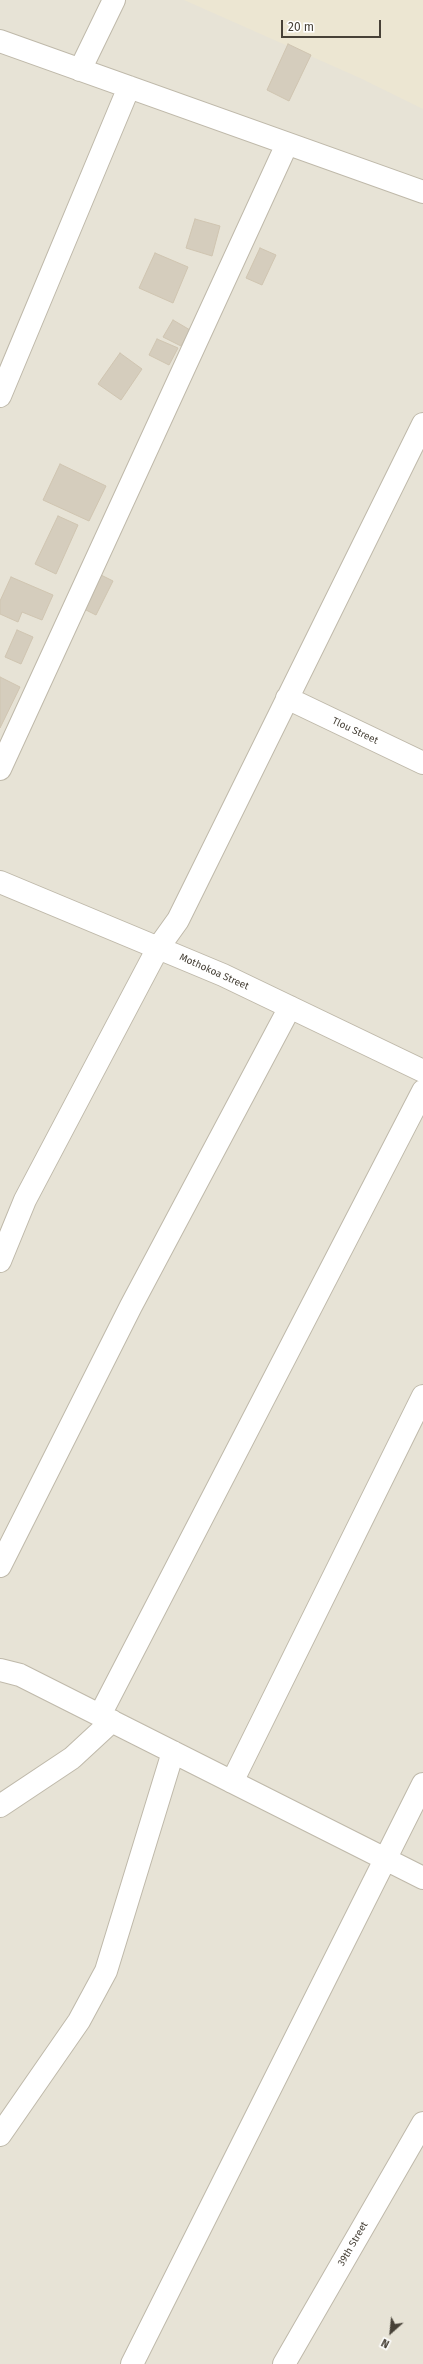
<!DOCTYPE html>
<style>
body{margin:0}
#map{position:relative;width:423px;height:2364px;overflow:hidden;background:#f3f1e8;font-family:"Fira Sans",sans-serif}
canvas{display:block}
.north{position:absolute;left:371px;top:2312px;width:40px;height:40px;-webkit-text-stroke:3px #fff;paint-order:stroke;rotate:207deg;font-size:11px;font-weight:700;line-height:16px;text-align:center;color:#474137}
.north::after{content:'';display:block;margin:auto;width:14px;height:18px;background:#474137;clip-path:polygon(50% 0,100% 100%,50% 72%,0 100%)}
.scale{position:absolute;left:281px;top:20px;width:100px;height:18px;box-sizing:border-box;border:2px solid #474137;border-top:0;padding-left:5px;font-size:12px;line-height:14px;white-space:nowrap;color:#474137;-webkit-text-stroke:3px #fff;paint-order:stroke}
</style>
<div id="map">
<canvas width="423" height="2364"></canvas>
<div class="north">N</div>
<div class="scale">20 m</div>
</div>
<script>
const g = document.querySelector('canvas').getContext('2d');
g.lineJoin = 'round';
function fillPath(path, color) { g.fillStyle = color; g.fill(path, 'evenodd'); }
const toPath = rows => new Path2D(rows.map(r => 'M' + r).join(''));
function stroke(path, color, width, dash) { g.strokeStyle = color; g.lineWidth = width; g.lineCap = dash ? 'butt' : 'round'; g.setLineDash(dash || []); g.stroke(path); }
function label(font, color, halo, rows, align = 'center') {
  g.font = font + ' "Fira Sans",sans-serif'; g.lineWidth = 3; g.setLineDash([]); g.textBaseline = 'middle'; g.strokeStyle = halo; g.fillStyle = color; for (const [text, x, y, turn = 0] of rows) {
    g.save(); g.translate(x, y); g.rotate((+turn || 0) * Math.PI / 180); g.textAlign = isNaN(turn) ? turn : align; if (halo) g.strokeText(text, 0, 0); g.fillText(text, 0, 0); g.restore();
  }
}
const residential = toPath([
 [0,0,423,0,423,2364,0,2364]
]);
const education = toPath([
 [184,0,423,0,423,109,360,78]
]);
const building = toPath([
 [288,44,311,55,289,101,267,90,288,44],
 [195,219,220,226,212,256,186,248,195,219],
 [260,248,276,255,262,285,246,278,260,248],
 [155,253,188,267,173,303,139,288,155,253],
 [173,320,190,330,181,346,163,337,173,320],
 [157,339,178,348,169,365,149,355,157,339],
 [120,353,142,369,121,400,98,384,120,353],
 [60,464,106,486,89,521,43,500,60,464],
 [58,516,78,525,56,574,35,564,58,516],
 [101,575,113,581,96,615,84,609,101,575],
 [11,577,53,595,42,620,22,612,18,622,0,614,0,601,11,577],
 [17,630,33,637,21,664,5,657,17,630],
 [0,677,20,687,0,728,0,677]
]);
const minor = toPath([
 [0,41,423,192],
 [80,70,114,0],
 [0,396,129,87],
 [287,698,423,763],
 [0,769,287,144],
 [0,882,223,975,423,1071],
 [0,1261,25,1200,158,948,178,920,423,424],
 [0,1566,131,1306,290,1007],
 [0,1670,20,1675,423,1878],
 [100,1715,423,1091],
 [232,1782,423,1396],
 [0,1806,72,1758,112,1721],
 [0,2135,79,2021,106,1971,173,1752],
 [132,2364,423,1784],
 [284,2364,423,2123]
]);
const streetNames = [
 ["Tlou Street",355,731,25],
 ["Mothokoa Street",214,972,24],
 ["39th Street",353,2244,-60]
];
fillPath(residential, '#e7e3d6');
fillPath(education, '#ece6d2');
fillPath(building, '#d5cdbd');
stroke(building, '#d0c5b1', 1);
stroke(minor, '#bfb9aa', 24);
stroke(minor, '#fff', 22);
label('10px', '#474137', '#fff', streetNames);
</script>
